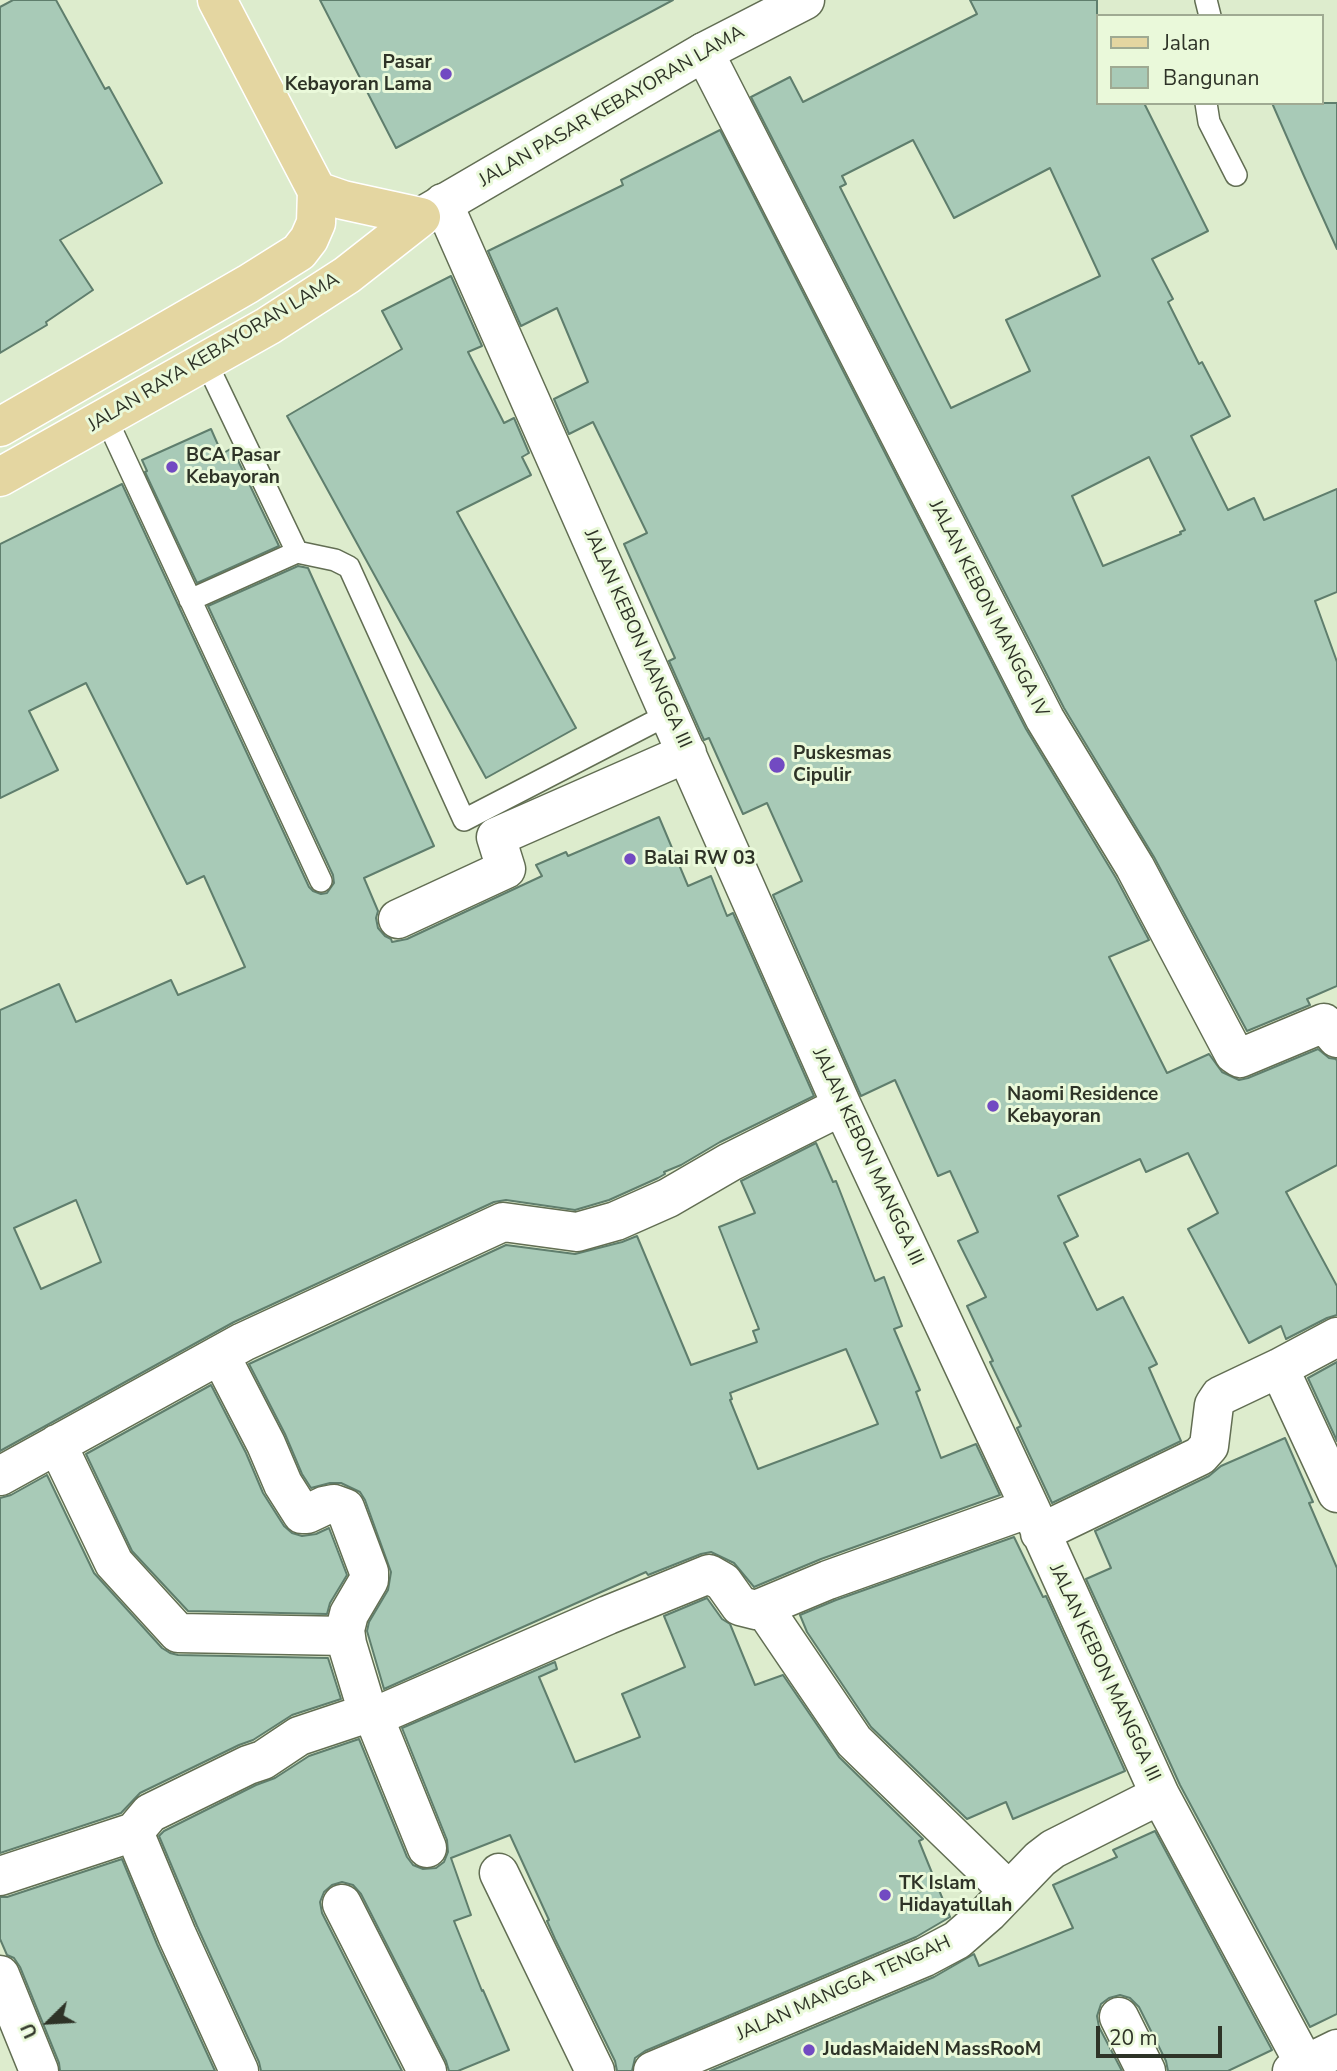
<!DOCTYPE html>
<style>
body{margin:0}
#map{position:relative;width:1337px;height:2071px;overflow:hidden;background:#ddeccd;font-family:"Nunito Sans",sans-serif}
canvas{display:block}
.legend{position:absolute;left:1096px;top:14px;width:228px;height:91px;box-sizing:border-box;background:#eaf9da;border:2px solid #9faa92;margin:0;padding:9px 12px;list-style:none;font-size:21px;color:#2e3327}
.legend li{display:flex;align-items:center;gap:14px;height:35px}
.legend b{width:35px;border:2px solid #9faa92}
.north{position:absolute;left:14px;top:1987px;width:70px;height:70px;-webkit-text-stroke:5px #eaf9da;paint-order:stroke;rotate:246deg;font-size:19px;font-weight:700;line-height:28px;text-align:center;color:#2e3327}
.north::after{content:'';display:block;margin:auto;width:24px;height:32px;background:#2e3327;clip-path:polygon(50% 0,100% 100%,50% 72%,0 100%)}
.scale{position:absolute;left:1096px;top:2026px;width:126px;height:32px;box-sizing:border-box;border:4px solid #2e3327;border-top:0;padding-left:9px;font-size:21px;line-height:24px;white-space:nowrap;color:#2e3327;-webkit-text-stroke:5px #eaf9da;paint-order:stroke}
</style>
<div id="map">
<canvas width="1337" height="2071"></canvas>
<ul class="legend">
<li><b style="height:9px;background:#e4d6a1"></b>Jalan</li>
<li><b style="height:19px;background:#a8cab7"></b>Bangunan</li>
</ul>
<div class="north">U</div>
<div class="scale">20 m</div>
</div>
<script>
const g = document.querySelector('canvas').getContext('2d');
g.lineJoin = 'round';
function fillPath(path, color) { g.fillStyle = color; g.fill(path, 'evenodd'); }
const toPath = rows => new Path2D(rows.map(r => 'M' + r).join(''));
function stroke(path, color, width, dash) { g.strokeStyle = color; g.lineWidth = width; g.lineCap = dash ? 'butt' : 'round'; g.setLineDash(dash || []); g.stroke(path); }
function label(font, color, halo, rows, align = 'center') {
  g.font = font + ' "Nunito Sans",sans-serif'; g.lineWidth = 6; g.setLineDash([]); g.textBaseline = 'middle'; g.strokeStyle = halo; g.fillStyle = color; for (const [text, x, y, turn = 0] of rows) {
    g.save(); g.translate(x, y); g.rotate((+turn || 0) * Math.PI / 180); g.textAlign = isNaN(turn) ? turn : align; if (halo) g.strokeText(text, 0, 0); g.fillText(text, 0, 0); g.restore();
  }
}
const building = toPath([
 [13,0,56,0,105,89,109,87,162,183,60,240,93,290,46,322,47,325,0,353,0,7,13,0],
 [320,0,673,0,396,148,320,0],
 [970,0,1097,0,1097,103,1144,103,1208,231,1152,259,1173,299,1168,302,1199,364,1202,362,1230,416,1191,436,1228,510,1254,498,1264,520,1337,489,1337,592,1315,601,1337,662,1337,986,1307,999,1310,1005,1247,1031,1154,857,1064,708,751,97,790,77,803,102,977,14,970,0],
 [913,140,954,218,1050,168,1100,276,1006,320,1030,371,951,408,840,187,846,184,842,176,913,140],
 [1149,457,1185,530,1180,532,1181,534,1103,566,1072,496,1149,457],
 [1272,103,1337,103,1337,249,1304,176,1272,103],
 [720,130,1026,729,1116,878,1149,940,1109,957,1167,1073,1209,1054,1222,1072,1239,1080,1248,1078,1318,1049,1329,1058,1336,1059,1337,1061,1337,1165,1286,1192,1337,1286,1337,1315,1327,1318,1286,1339,1281,1326,1249,1343,1188,1229,1218,1213,1188,1153,1146,1172,1140,1159,1058,1196,1078,1236,1064,1243,1097,1310,1123,1297,1157,1364,1149,1368,1181,1441,1052,1503,1017,1428,1021,1426,990,1362,993,1361,967,1306,986,1297,958,1241,978,1232,950,1171,938,1176,895,1080,861,1096,773,895,802,881,767,803,743,814,709,738,704,740,669,661,675,658,624,544,647,533,593,422,569,434,554,399,588,382,557,308,521,326,488,251,623,185,621,180,720,130],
 [451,276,482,346,468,352,504,423,514,418,529,453,522,457,531,475,457,512,576,728,486,778,287,416,402,349,382,311,451,276],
 [211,429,222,454,232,448,279,546,197,583,145,472,147,471,142,460,211,429],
 [122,484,309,887,313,891,321,894,327,893,334,883,333,875,208,606,298,566,308,568,434,846,364,878,378,911,376,918,378,928,385,936,391,939,392,942,407,939,542,876,536,865,566,852,568,856,659,817,688,886,711,876,727,916,733,913,814,1096,720,1142,681,1165,664,1172,665,1174,658,1178,609,1200,575,1210,506,1200,494,1202,234,1322,0,1451,0,1010,59,984,76,1022,171,980,178,995,245,967,204,876,187,884,86,683,29,711,58,770,0,798,0,544,122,484],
 [76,1200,101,1262,41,1289,14,1228,76,1200],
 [816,1143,833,1182,836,1181,875,1281,884,1277,902,1326,894,1329,920,1390,916,1392,941,1458,976,1444,1000,1495,821,1559,754,1587,734,1563,711,1552,701,1554,648,1575,646,1572,384,1689,367,1631,369,1622,388,1590,391,1572,365,1500,360,1492,341,1483,330,1483,311,1488,302,1474,285,1434,249,1364,506,1245,575,1254,622,1242,637,1236,691,1365,757,1342,753,1331,759,1329,719,1227,755,1213,741,1181,816,1143],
 [846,1349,878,1424,758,1469,730,1400,732,1399,730,1393,846,1349],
 [1337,1362,1337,1441,1308,1378,1337,1362],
 [211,1385,246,1453,263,1493,284,1526,292,1533,302,1536,316,1534,329,1528,347,1575,330,1603,327,1614,188,1611,132,1551,86,1454,211,1385],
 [1285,1438,1313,1502,1309,1503,1337,1568,1337,2014,1310,2027,1180,1785,1086,1579,1111,1568,1095,1531,1209,1476,1221,1466,1285,1438],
 [47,1475,94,1573,162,1648,170,1653,178,1655,328,1658,341,1699,292,1715,253,1740,239,1745,140,1793,121,1813,0,1853,0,1498,11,1495,47,1475],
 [1014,1537,1043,1597,1046,1596,1125,1771,1013,1819,1006,1802,967,1819,871,1727,807,1632,800,1615,836,1600,1014,1537],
 [707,1598,722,1619,730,1624,755,1685,783,1675,839,1757,923,1839,919,1841,950,1917,916,1937,645,2051,635,2058,632,2071,617,2071,615,2061,555,1939,547,1921,549,1920,510,1835,451,1858,471,1915,454,1921,482,1991,483,1990,509,2050,458,2071,449,2071,446,2061,361,1894,353,1885,342,1882,332,1885,324,1892,320,1902,322,1913,402,2071,261,2071,259,2062,197,1926,159,1836,164,1831,256,1785,275,1778,309,1756,359,1739,407,1857,413,1865,423,1869,436,1868,444,1862,448,1852,447,1840,402,1728,555,1662,557,1669,539,1677,575,1762,640,1737,622,1694,685,1667,664,1616,707,1598],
 [1155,1831,1272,2050,1228,2071,1168,2071,1166,2061,1139,2007,1130,1998,1120,1995,1109,1998,1101,2004,1097,2016,1099,2027,1122,2071,710,2071,934,1977,974,1954,979,1966,1073,1928,1053,1885,1117,1857,1113,1850,1155,1831],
 [122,1859,157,1944,215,2071,60,2071,59,2063,20,1967,14,1958,7,1955,0,1939,0,1897,7,1897,122,1859]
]);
const lane = toPath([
 [1206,0,1210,16],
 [1206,103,1209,122,1236,175],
 [206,362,297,552,335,560,349,567,464,820,669,714],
 [106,418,321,881],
 [190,600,297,552]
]);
const street = toPath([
 [704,52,1045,719,1135,867,1234,1054,1240,1058,1324,1023,1337,1038],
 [443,203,842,1106,1030,1508,1160,1795,1305,2065],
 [398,919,506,869,496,837,687,753],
 [220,1355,266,1444,283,1484,302,1514,307,1514,324,1506,334,1504,345,1508,369,1572,369,1580,349,1614,345,1630,347,1644,368,1713],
 [1279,1368,1337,1493],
 [57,1444,114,1563,178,1633,346,1636],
 [0,1476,243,1342,503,1222,577,1232,616,1221,668,1198,730,1162,842,1106],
 [1040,1533,1200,1456,1209,1446,1214,1405,1220,1396,1279,1368,1337,1337],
 [763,1607,854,1741,1009,1891],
 [376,1716,378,1727,427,1848],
 [134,1832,150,1813,248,1765,263,1760,299,1736,368,1713,376,1716,608,1615,709,1574,723,1582,740,1606,756,1610,828,1580,1030,1508],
 [134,1832,177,1935,239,2071],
 [499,1873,595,2071],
 [0,1876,134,1832],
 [342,1904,427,2071],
 [0,1975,39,2071],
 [1119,2017,1146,2071],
 [653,2071,925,1957,957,1940,988,1913,1040,1859,1053,1849,1160,1795],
 [1292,2071,1337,2049]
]);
const secondary = toPath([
 [421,217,704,52,805,0]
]);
const primary = toPath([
 [317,191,343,200,421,217],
 [0,427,248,284,299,252,309,239,316,223,317,191,217,0],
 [0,477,268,326,347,275,421,217]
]);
const markers = [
 [446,74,7,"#724ac2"],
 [172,467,7,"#724ac2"],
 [777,765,9,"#724ac2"],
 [630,859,7,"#724ac2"],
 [993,1106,7,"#724ac2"],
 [885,1895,7,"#724ac2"],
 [809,2050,7,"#724ac2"]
];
const poiNames = [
 ["Pasar",432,63,"right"],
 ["Kebayoran Lama",432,85,"right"],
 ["BCA Pasar",186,456],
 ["Kebayoran",186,478],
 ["Puskesmas",793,754],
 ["Cipulir",793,776],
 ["Balai RW 03",644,859],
 ["Naomi Residence",1007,1095],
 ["Kebayoran",1007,1117],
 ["TK Islam",899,1884],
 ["Hidayatullah",899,1906],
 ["JudasMaideN MassRooM",823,2050]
];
const streetNames = [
 ["JALAN PASAR KEBAYORAN LAMA",612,107,-30],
 ["JALAN RAYA KEBAYORAN LAMA",214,353,-31],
 ["JALAN KEBON MANGGA IV",988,609,63],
 ["JALAN KEBON MANGGA III",637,639,66],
 ["JALAN KEBON MANGGA III",867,1157,65],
 ["JALAN KEBON MANGGA III",1104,1673,65],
 ["JALAN MANGGA TENGAH",844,1989,-24]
];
fillPath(building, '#a8cab7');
stroke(building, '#5f7e6d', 2);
stroke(lane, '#626e53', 24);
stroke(street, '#626e53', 41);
stroke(secondary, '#626e53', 41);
stroke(primary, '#fff', 41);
stroke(lane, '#fff', 21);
stroke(street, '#fff', 38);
stroke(secondary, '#fff', 38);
stroke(primary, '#e4d6a1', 38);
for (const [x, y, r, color] of markers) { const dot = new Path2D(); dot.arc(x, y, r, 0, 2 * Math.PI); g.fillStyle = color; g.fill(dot); stroke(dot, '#eaf9da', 2.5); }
label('bold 19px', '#2e3327', '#eaf9da', poiNames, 'left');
label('19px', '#2e3327', '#eaf9da', streetNames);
</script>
